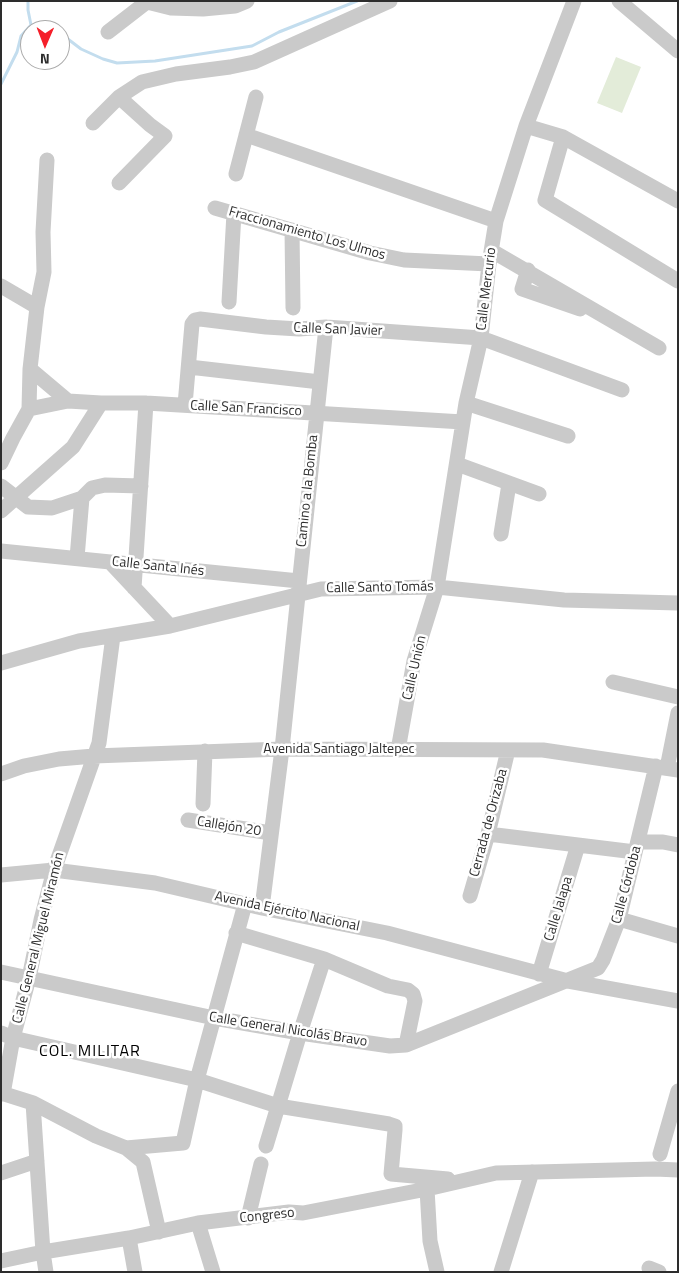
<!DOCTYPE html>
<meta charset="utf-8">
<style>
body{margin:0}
#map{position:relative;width:679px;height:1273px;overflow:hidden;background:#fff;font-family:"Titillium Web",sans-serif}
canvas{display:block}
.frame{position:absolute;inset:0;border:2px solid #2d2d2d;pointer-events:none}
.north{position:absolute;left:20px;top:20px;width:50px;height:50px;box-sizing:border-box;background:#fff;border:1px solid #ababab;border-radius:50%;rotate:181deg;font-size:14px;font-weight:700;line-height:20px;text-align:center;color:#2d2d2d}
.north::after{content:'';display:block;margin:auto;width:18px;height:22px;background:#f51f2a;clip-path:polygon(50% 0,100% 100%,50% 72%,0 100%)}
</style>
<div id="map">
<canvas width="679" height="1273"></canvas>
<div class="frame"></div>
<div class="north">N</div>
</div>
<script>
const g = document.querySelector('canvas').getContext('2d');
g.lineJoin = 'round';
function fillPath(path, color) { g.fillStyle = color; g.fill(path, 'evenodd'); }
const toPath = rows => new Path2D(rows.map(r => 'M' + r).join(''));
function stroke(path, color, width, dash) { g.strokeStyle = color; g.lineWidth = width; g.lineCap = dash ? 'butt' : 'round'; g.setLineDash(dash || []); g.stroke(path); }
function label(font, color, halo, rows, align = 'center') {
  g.font = font + ' "Titillium Web",sans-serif'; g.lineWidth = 5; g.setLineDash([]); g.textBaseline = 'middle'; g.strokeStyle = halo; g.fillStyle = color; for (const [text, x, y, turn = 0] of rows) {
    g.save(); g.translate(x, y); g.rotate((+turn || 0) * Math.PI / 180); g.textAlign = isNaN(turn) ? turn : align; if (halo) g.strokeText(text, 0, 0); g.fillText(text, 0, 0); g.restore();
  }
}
const green = toPath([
 [616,57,641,67,622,113,597,103]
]);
const stream = toPath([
 [28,1,28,10,31,25],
 [60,33,81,49,103,59,117,63,155,61,252,46,279,32,357,1],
 [1,84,17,52,21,36,31,25,42,26,52,30]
]);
const minor = toPath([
 [619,1,678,51],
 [147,2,171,8,203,9,235,6,247,1],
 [108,32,148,1],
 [119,97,150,125,165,136,119,183],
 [93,123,119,97,142,82,176,74,230,67,254,62,390,1],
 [526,126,563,137,678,201],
 [246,135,496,221],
 [563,137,545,200,678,281],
 [236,174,256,97],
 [215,208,370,253,404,260,489,264],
 [292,230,293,308],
 [492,251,659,348],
 [528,270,522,289,580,309],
 [1,286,37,307],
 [229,302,234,213],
 [189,367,320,382],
 [30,369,68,401],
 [466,403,568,436],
 [185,405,192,324,195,320,200,319,266,327,299,329,326,327,481,338,622,390],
 [29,409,68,401,101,403,146,403,463,422],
 [1,463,13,438,29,409,30,369,37,307,44,272,43,232,47,160],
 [457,464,539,494],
 [1,486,28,507,52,508,82,498,92,488,105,485,141,486],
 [1,511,73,447,101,403],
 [501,534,509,484],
 [1,551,299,581],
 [77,558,82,498],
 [110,562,170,626],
 [134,588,146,403],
 [1,663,79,641,170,626,321,589,437,587,564,600,678,603],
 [613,682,678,697],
 [398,750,414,661,437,587,466,403,481,338,489,264,496,221,526,126,574,1],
 [667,768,678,713],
 [1,774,24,766,59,759,94,756,282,749,543,750,678,770],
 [203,804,205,751],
 [188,820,271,833],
 [488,834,635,852],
 [638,842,663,842,678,845],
 [1,875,54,870,155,883,262,908,387,933,568,981,678,1001],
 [470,896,488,834,508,750],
 [262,908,282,749,326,327],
 [619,919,678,936],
 [236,933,324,959,388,986,408,990,413,994,415,1001,406,1045],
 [1,972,214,1018,300,1033,390,1046,406,1045,598,968,603,960,619,919,656,766],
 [539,974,578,845],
 [1,1033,13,1038,197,1080,278,1106,389,1124,395,1126,395,1130,391,1174,448,1179],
 [1,1093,33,1103,96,1136,126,1148,143,1162,159,1232],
 [3,1094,13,1038,29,978,41,920,54,870,99,743,113,636],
 [33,1103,43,1252,46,1272],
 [266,1146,300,1033,324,959],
 [126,1148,183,1143,197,1080,245,904],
 [660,1154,678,1091],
 [1,1173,37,1161],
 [427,1189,430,1241,437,1272],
 [248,1218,261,1164],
 [198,1223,213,1272],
 [129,1238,135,1272],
 [1,1261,43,1252,129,1238,198,1223,289,1212,303,1213,427,1189,496,1173,655,1169,678,1170],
 [649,1268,659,1272],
 [501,1272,532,1172]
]);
const streetNames = [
 ["Fraccionamiento Los Ulmos",307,234,16],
 ["Calle Mercurio",487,289,-83],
 ["Calle San Javier",338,330,2],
 ["Calle San Francisco",246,409,3],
 ["Camino a la Bomba",308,491,-84],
 ["Calle Santa Inés",158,567,6],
 ["Calle Santo Tomás",380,588,-1],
 ["Calle Unión",415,668,-77],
 ["Avenida Santiago Jaltepec",339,750],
 ["Cerrada de Orizaba",489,823,-75],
 ["Callejón 20",229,827,9],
 ["Calle Córdoba",627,885,-75],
 ["Calle Jalapa",559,909,-73],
 ["Avenida Ejército Nacional",287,912,12],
 ["Calle General Miguel Miramón",39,938,-76],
 ["Calle General Nicolás Bravo",288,1030,9],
 ["Congreso",267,1216,-6]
];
const quarterNames = [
 ["COL. MILITAR",90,1052]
];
fillPath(green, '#e3ecd9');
stroke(stream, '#c3ddee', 3);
stroke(minor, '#cacaca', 15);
label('14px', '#2d2d2d', '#fff', streetNames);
g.letterSpacing = '1px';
label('16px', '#000', '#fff', quarterNames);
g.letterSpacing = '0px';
</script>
